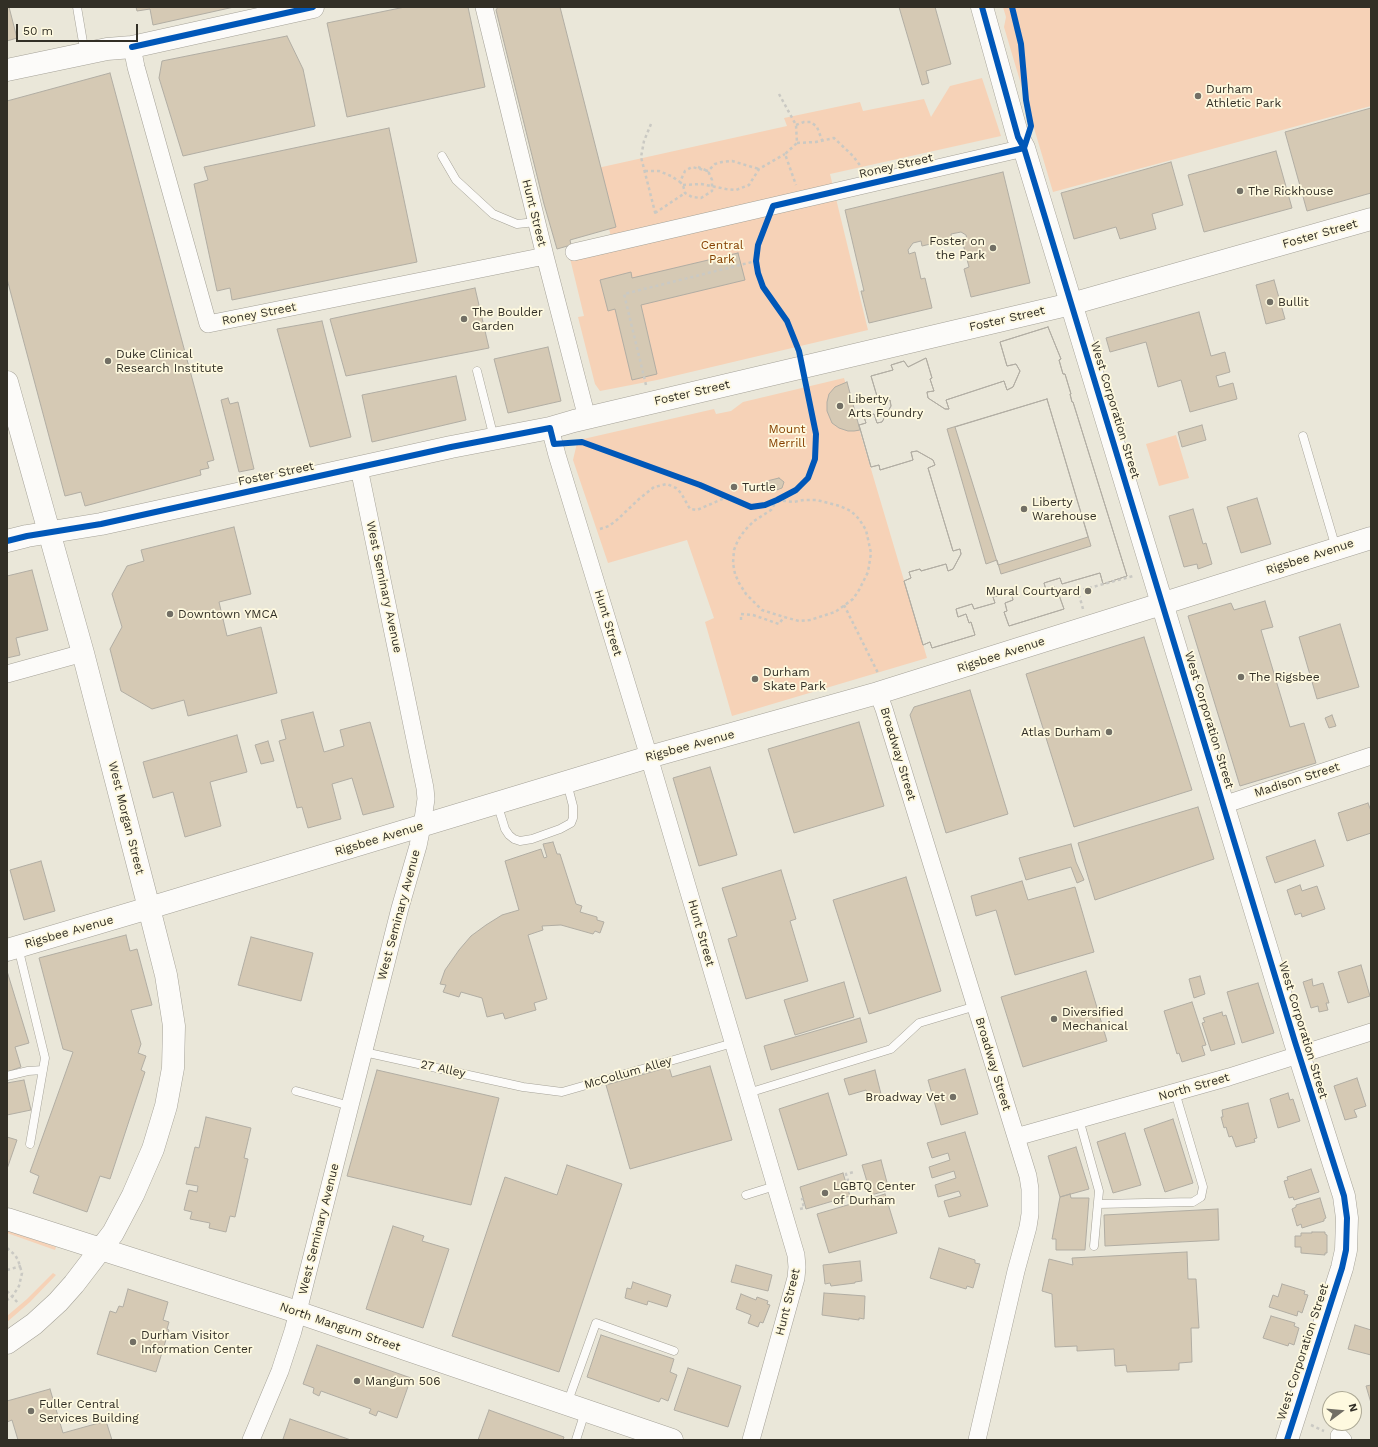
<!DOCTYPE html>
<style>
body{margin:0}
#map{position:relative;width:1378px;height:1447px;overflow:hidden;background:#eae7d9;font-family:"Work Sans",sans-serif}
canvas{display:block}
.frame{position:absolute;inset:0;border:8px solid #322f26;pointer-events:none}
.north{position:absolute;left:1322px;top:1391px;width:40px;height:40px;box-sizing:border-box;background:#fef9df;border:1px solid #aca895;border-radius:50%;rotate:74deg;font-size:11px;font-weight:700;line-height:16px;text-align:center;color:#322f26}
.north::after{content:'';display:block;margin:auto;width:14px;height:18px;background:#726f65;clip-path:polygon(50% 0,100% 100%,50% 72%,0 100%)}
.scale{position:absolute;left:16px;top:24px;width:122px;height:18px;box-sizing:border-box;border:2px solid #322f26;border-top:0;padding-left:5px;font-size:12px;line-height:14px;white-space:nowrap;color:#322f26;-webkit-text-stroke:3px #fef9df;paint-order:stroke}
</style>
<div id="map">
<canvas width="1378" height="1447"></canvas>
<div class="frame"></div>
<div class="north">N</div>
<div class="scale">50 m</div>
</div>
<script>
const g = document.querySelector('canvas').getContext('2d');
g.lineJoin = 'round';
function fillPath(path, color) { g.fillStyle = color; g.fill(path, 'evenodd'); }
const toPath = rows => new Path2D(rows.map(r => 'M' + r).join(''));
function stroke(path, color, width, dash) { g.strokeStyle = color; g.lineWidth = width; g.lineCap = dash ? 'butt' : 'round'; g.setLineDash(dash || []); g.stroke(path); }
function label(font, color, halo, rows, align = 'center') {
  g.font = font + ' "Work Sans",sans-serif'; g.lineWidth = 3.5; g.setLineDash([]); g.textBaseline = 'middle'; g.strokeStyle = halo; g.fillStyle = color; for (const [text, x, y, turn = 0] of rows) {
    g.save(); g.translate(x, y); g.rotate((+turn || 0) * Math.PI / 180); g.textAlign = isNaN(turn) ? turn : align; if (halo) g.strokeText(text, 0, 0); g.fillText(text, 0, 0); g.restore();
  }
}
const green = toPath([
 [1003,7,1371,7,1371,106,1053,192,1004,27,1006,17],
 [982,78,1001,136,830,174,868,330,657,380,600,391,595,384,578,317,584,316,568,250,612,240,593,169,787,126,784,118,860,102,863,111,924,99,931,117,950,86],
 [844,378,927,658,732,716,705,622,714,618,687,540,608,563,573,460,577,443,579,440,714,409,716,414,731,411,743,402],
 [1176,435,1189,478,1159,486,1146,444],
 [7,1230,56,1247,55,1250,7,1233],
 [53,1273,56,1275,30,1302,7,1322,7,1316,27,1299]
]);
const building = toPath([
 [7,7,9,7,17,38,7,41,7,7],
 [136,7,234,7,153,25,150,9,137,11,136,7],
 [405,7,468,7,485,87,347,117,327,23,405,7],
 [498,7,560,7,616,227,570,240,571,245,557,249,544,204,496,10,498,7],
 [899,7,935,7,951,64,926,71,929,83,922,85,899,7],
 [287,36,303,69,315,126,183,156,159,78,162,61,287,36],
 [110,73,214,460,207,462,209,468,200,470,201,475,85,506,81,492,65,496,7,279,7,101,110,73],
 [1371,108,1371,193,1307,211,1285,132,1371,108],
 [389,128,417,262,232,300,230,288,217,291,194,184,208,180,204,167,389,128],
 [1276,151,1292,208,1204,232,1188,175,1276,151],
 [1171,162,1183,205,1152,214,1156,229,1120,239,1116,227,1074,239,1061,193,1171,162],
 [1003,172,1030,283,971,297,964,269,969,267,962,240,967,239,966,235,961,232,951,234,952,239,922,246,921,241,913,243,908,250,909,254,915,252,921,279,925,278,932,308,869,323,861,291,864,291,845,210,1003,172],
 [738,253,745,280,641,305,657,374,632,380,615,309,608,311,600,280,631,272,632,278,738,253],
 [1274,280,1285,319,1266,324,1256,285,1274,280],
 [475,288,489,348,346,376,330,319,475,288],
 [1199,312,1211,356,1225,352,1230,372,1216,376,1219,387,1233,383,1237,399,1190,412,1181,380,1158,387,1146,342,1110,352,1106,338,1199,312],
 [322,321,351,437,310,447,277,329,322,321],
 [1048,327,1061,359,1059,360,1063,374,1065,374,1071,394,1070,394,1072,402,1073,402,1127,576,1103,584,1100,573,1062,584,1060,578,1044,583,1046,590,1055,587,1058,596,1059,595,1064,609,1009,626,1004,612,1007,611,1005,603,1013,600,1011,592,993,597,995,603,974,609,972,604,956,609,958,617,966,614,969,623,971,622,975,635,932,648,930,642,923,645,904,581,911,578,909,572,920,569,921,571,946,564,948,571,953,569,961,554,960,549,953,551,928,468,935,465,933,460,917,451,911,452,913,460,880,470,879,465,871,467,859,425,866,423,864,417,874,414,877,423,882,422,891,406,890,400,879,403,871,376,893,370,891,365,904,361,908,367,926,358,932,378,930,379,934,391,927,392,928,398,945,409,949,409,946,400,1004,381,1007,390,1013,387,1020,371,1016,364,1007,366,1000,342,1048,327],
 [1047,399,1091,546,1001,574,997,560,986,564,947,429,1047,399],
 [1048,327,1061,359,1059,360,1063,374,1065,374,1071,394,1070,394,1072,402,1073,402,1127,576,1103,584,1100,573,1062,584,1060,578,1044,583,1046,590,1055,587,1058,596,1059,595,1064,609,1009,626,1004,612,1007,611,1005,603,1013,600,1011,592,993,597,995,603,974,609,972,604,956,609,958,617,966,614,969,623,971,622,975,635,932,648,930,642,923,645,904,581,911,578,909,572,920,569,921,571,946,564,948,571,953,569,961,554,960,549,953,551,928,468,935,465,933,460,917,451,911,452,913,460,880,470,879,465,871,467,859,425,866,423,864,417,874,414,877,423,882,422,891,406,890,400,879,403,871,376,893,370,891,365,904,361,908,367,926,358,932,378,930,379,934,391,927,392,928,398,945,409,949,409,946,400,1004,381,1007,390,1013,387,1020,371,1016,364,1007,366,1000,342,1048,327],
 [548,347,561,401,508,413,494,359,548,347],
 [456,376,466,420,372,442,362,395,456,376],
 [847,382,860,430,854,431,848,431,839,428,832,423,827,411,827,402,829,394,835,387,847,382],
 [228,398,230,404,238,402,254,469,239,472,221,400,228,398],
 [1047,399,1088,537,998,565,955,427,1047,399],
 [1202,425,1206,440,1182,447,1178,432,1202,425],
 [779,478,784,482,782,488,771,492,758,490,767,481,779,478],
 [1257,498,1271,544,1241,553,1227,507,1257,498],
 [1193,509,1203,544,1206,543,1212,564,1198,569,1197,564,1184,567,1169,516,1193,509],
 [234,527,251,594,219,602,227,636,261,627,277,693,188,716,184,700,152,709,121,691,110,649,122,627,112,594,127,566,144,561,141,550,234,527],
 [32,570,48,630,16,638,20,655,7,658,7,576,32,570],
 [1265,601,1273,627,1261,630,1290,727,1304,723,1316,763,1240,786,1188,616,1231,603,1234,610,1265,601],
 [1340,624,1359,687,1317,699,1299,637,1340,624],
 [1144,637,1192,790,1074,827,1026,674,1144,637],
 [970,690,1008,814,946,833,910,715,914,707,970,690],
 [313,712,324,752,344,746,340,730,370,722,394,807,363,815,352,778,332,784,341,819,308,828,302,807,297,808,279,741,286,739,281,720,313,712],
 [1332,715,1336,726,1329,728,1325,718,1332,715],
 [859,722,884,806,794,833,768,749,859,722],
 [237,735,247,772,210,782,221,826,185,837,173,792,153,798,143,762,237,735],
 [268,741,274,761,261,764,255,745,268,741],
 [710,767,737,855,699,866,673,778,710,767],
 [1368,803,1371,811,1371,833,1347,841,1338,813,1368,803],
 [1198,807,1214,859,1095,900,1078,843,1198,807],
 [1315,840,1324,866,1275,883,1266,857,1315,840],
 [553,842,557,854,560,854,576,904,582,906,580,912,597,917,597,920,604,922,600,933,595,931,593,934,561,925,542,926,543,930,528,935,547,999,534,1003,536,1010,505,1019,503,1013,487,1017,482,998,461,992,459,997,443,992,446,985,440,984,445,970,459,950,471,936,486,925,502,915,519,910,505,861,541,849,544,858,547,857,543,844,553,842],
 [1071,844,1076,862,1084,880,1077,883,1071,867,1026,880,1019,858,1071,844],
 [41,861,55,911,24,920,10,870,41,861],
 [781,870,796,919,790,921,808,981,746,999,728,939,737,936,722,888,781,870],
 [906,877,941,991,869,1014,833,900,906,877],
 [1022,881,1028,900,1075,887,1094,952,1015,975,996,910,976,916,971,896,1022,881],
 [1300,885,1302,891,1317,886,1325,909,1302,917,1301,913,1295,915,1287,890,1300,885],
 [126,935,130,951,137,949,152,1005,131,1010,141,1044,138,1053,146,1056,141,1070,145,1072,110,1179,100,1176,87,1212,33,1193,39,1176,30,1172,73,1052,63,1049,39,958,126,935],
 [251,937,313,953,301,1001,238,985,251,937],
 [1361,965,1370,996,1348,1003,1338,972,1361,965],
 [7,971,29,1043,15,1047,21,1067,7,1072,7,971],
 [1086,971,1107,1041,1023,1067,1001,997,1086,971],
 [1200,976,1205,994,1194,998,1189,979,1200,976],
 [1312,979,1313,986,1323,983,1329,1003,1326,1003,1328,1010,1319,1012,1318,1006,1311,1008,1303,982,1312,979],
 [844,982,854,1017,795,1035,784,1000,844,982],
 [1258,983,1274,1033,1242,1043,1227,992,1258,983],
 [1192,1002,1206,1045,1202,1046,1205,1055,1182,1062,1179,1053,1177,1054,1164,1011,1192,1002],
 [1222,1012,1223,1016,1226,1015,1235,1044,1211,1051,1202,1023,1205,1022,1203,1018,1222,1012],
 [860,1018,867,1042,771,1070,764,1046,860,1018],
 [710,1066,732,1140,630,1169,606,1085,669,1067,672,1077,710,1066],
 [965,1069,978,1114,941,1125,928,1080,965,1069],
 [377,1070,499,1098,471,1205,347,1176,377,1070],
 [875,1070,881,1094,868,1097,866,1090,849,1095,844,1079,875,1070],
 [1357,1078,1366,1106,1354,1110,1357,1117,1345,1120,1334,1086,1357,1078],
 [24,1080,31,1110,7,1115,7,1083,24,1080],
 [828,1093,847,1155,798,1170,779,1109,828,1093],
 [1288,1093,1290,1100,1293,1099,1300,1121,1278,1128,1270,1099,1288,1093],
 [1248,1103,1257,1138,1254,1139,1255,1142,1236,1147,1232,1136,1229,1137,1226,1127,1224,1128,1221,1117,1223,1117,1222,1110,1248,1103],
 [206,1117,251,1128,244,1158,248,1159,235,1217,230,1216,226,1232,209,1228,210,1223,190,1219,192,1212,184,1210,189,1190,197,1192,198,1186,186,1184,195,1147,199,1148,206,1117],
 [1173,1119,1193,1183,1165,1192,1144,1129,1173,1119],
 [965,1132,988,1206,949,1217,944,1201,961,1196,959,1191,938,1197,935,1185,956,1178,954,1171,932,1178,929,1167,950,1160,948,1153,932,1158,927,1143,965,1132],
 [1125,1133,1141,1185,1113,1193,1097,1142,1125,1133],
 [7,1137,17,1140,7,1169,7,1137],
 [1076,1147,1089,1189,1060,1197,1048,1156,1076,1147],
 [881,1160,889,1190,871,1195,862,1165,881,1160],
 [567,1165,622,1184,559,1372,452,1336,505,1177,557,1195,567,1165],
 [1311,1169,1319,1192,1294,1200,1293,1197,1289,1198,1284,1181,1288,1180,1287,1177,1311,1169],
 [843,1173,850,1196,806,1209,800,1187,843,1173],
 [885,1194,897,1233,829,1253,817,1214,885,1194],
 [1070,1194,1071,1198,1089,1198,1085,1250,1056,1250,1056,1239,1052,1239,1060,1197,1070,1194],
 [1320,1198,1326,1218,1324,1219,1324,1221,1302,1228,1301,1224,1297,1226,1292,1209,1296,1207,1296,1205,1320,1198],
 [1218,1209,1219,1240,1105,1246,1104,1215,1218,1209],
 [393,1226,424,1236,422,1241,449,1249,423,1328,366,1309,393,1226],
 [1312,1232,1325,1232,1325,1234,1327,1235,1327,1253,1325,1253,1325,1255,1301,1253,1301,1247,1295,1247,1295,1236,1301,1236,1301,1233,1312,1233,1312,1232],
 [939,1248,975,1260,975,1263,980,1264,973,1288,967,1286,966,1289,930,1278,939,1248],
 [1187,1252,1188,1279,1196,1279,1199,1328,1191,1328,1192,1362,1179,1363,1179,1370,1127,1372,1126,1365,1115,1366,1114,1349,1077,1351,1077,1346,1055,1347,1052,1294,1042,1291,1049,1259,1073,1265,1072,1258,1187,1252],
 [860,1261,862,1281,855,1282,855,1283,831,1286,830,1283,825,1284,823,1265,860,1261],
 [736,1265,772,1275,768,1291,731,1282,736,1265],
 [633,1282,671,1295,667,1307,648,1301,647,1305,625,1298,627,1288,631,1289,633,1282],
 [1282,1284,1305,1291,1304,1294,1308,1295,1302,1313,1298,1311,1297,1316,1269,1307,1273,1295,1278,1297,1282,1284],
 [128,1289,168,1302,163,1320,169,1322,167,1329,169,1330,156,1372,97,1354,110,1311,116,1313,119,1306,123,1307,128,1289],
 [824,1293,865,1296,864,1319,859,1318,859,1320,822,1315,824,1293],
 [741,1294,756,1300,757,1297,768,1301,767,1304,770,1305,763,1323,760,1322,758,1327,748,1323,751,1315,736,1309,741,1294],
 [1271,1316,1295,1323,1294,1326,1299,1328,1294,1345,1289,1343,1288,1346,1263,1338,1271,1316],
 [1355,1325,1371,1330,1371,1355,1348,1349,1355,1325],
 [601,1335,674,1359,670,1372,677,1375,668,1401,661,1398,659,1402,587,1377,601,1335],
 [317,1345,411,1378,397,1418,378,1411,376,1416,369,1413,371,1409,321,1391,319,1396,313,1393,314,1388,303,1384,317,1345],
 [688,1368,741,1386,728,1427,674,1410,688,1368],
 [1371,1385,1371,1403,1366,1386,1371,1385],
 [50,1389,63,1433,106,1421,112,1440,18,1440,12,1420,7,1422,7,1401,50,1389],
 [489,1410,564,1437,563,1440,478,1440,489,1410],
 [290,1419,351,1440,287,1440,283,1439,290,1419]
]);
const path = toPath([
 [779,94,796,125,797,143,785,154,796,185],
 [651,124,644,141,641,157,656,216],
 [796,125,804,122,811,122,817,127,822,140],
 [797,143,816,142,834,138,853,156,862,168],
 [698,167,708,171,712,180,712,191,701,198,692,197,685,193,683,185,680,182,685,171,692,167,708,171,715,164,722,162,732,161,759,169],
 [645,171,659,171,671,176,680,182],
 [683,185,701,184,726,189,736,190,749,185,759,169,785,154],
 [655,213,685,193],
 [646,385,624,294,756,261],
 [777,500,793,502,804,500,817,500,840,506,851,511,859,519,866,530,871,553,868,572,859,590,853,599,835,612,810,620,799,621,784,617,762,610,746,594,739,583,735,574,733,563,734,550,738,540,745,530,754,521,771,510,777,500],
 [600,529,609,526,618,519,639,499,654,487,667,484,676,488,681,493,690,509,697,510,727,497],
 [844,605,878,673],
 [1083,609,1078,591,1133,576],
 [741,620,741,614,753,615,779,624,784,617],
 [848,1191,851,1190,846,1174,854,1172],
 [800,1209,804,1208,802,1199,803,1199],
 [7,1248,15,1255,18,1260,22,1273,19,1286,12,1297,7,1300],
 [7,1270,21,1266],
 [7,1291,19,1304],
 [1311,1425,1324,1431]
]);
const lane = toPath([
 [77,7,85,54],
 [442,156,456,180,493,214,517,224,536,222],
 [477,371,494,438],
 [1303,436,1336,548],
 [497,803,505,829,509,835,514,839,520,841,532,839,560,829,571,823,573,818,573,806,567,783],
 [18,947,45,1058,30,1144],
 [364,1052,523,1087,562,1092,733,1043],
 [7,1076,28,1071,43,1070],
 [296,1091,350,1106],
 [748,1093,891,1049,919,1023,976,1006],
 [1079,1119,1099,1191,1094,1246],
 [746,1195,775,1186],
 [1098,1204,1193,1202,1201,1197,1203,1187,1175,1092],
 [567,1404,596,1323,674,1351],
 [576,1440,585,1412]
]);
const street = toPath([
 [484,7,545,256,587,418],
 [132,47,136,67,208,324,545,256],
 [574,252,1024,148],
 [550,428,557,455,649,757,796,1255,797,1267,796,1278,751,1440],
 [7,674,83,653],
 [878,693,884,709,1016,1137,1028,1176,1030,1189,1030,1214,1028,1227,1016,1271,977,1440],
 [1223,805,1371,756],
 [1016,1137,1229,1077,1371,1032],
 [1339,1436,1343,1440],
 [251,1440,280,1371,293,1331,400,908,418,846,422,826,426,799,425,788,359,468]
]);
const secondary = toPath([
 [982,7,1018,137,1024,148,1295,1042,1344,1196,1347,1218,1346,1250,1342,1268,1287,1440],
 [7,70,107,49,132,47,313,7],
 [7,541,27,536,101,524,451,447,550,428,574,421,1071,304,1371,219],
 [7,950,169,902,649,757,878,693,1371,538]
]);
const primary = toPath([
 [7,382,83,653,149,908,166,975,174,1026,173,1068,166,1106,153,1149,133,1195,113,1233,74,1284,58,1302,34,1324,7,1343],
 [7,1219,285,1308,672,1440]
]);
const cycleway = toPath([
 [982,7,1018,137,1024,148,1295,1042,1344,1196,1347,1218,1346,1250,1342,1268,1287,1440],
 [132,47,313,7],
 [7,541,27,536,101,524,451,447,550,428,554,444,582,442,700,485,751,507,765,505,777,500,796,490,808,478,815,459,816,434,799,351,787,321,763,287,758,273,756,261,758,245,773,206,1024,148,1031,126,1026,100,1021,44,1012,7]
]);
const markers = [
 [1198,96,4,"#726f65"],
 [1240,191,4,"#726f65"],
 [993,248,4,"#726f65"],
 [1270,302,4,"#726f65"],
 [464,319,4,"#726f65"],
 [108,361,4,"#726f65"],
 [840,406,4,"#726f65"],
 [734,487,4,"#726f65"],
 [1024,509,4,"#726f65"],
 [1088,591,4,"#726f65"],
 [170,614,4,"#726f65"],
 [1241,677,4,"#726f65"],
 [755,679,4,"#726f65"],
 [1109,732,4,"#726f65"],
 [1054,1019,4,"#726f65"],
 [953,1097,4,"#726f65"],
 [825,1193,4,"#726f65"],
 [133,1342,4,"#726f65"],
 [357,1381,4,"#726f65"],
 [31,1411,4,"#726f65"]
];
const poiNames = [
 ["Durham",1206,89],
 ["Athletic Park",1206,103],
 ["The Rickhouse",1248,191],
 ["Foster on",985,241,"right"],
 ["the Park",985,255,"right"],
 ["Bullit",1278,302],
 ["The Boulder",472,312],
 ["Garden",472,326],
 ["Duke Clinical",116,354],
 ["Research Institute",116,368],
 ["Liberty",848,399],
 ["Arts Foundry",848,413],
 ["Turtle",742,487],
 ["Liberty",1032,502],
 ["Warehouse",1032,516],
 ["Mural Courtyard",1080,591,"right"],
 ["Downtown YMCA",178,614],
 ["Durham",763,672],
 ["Skate Park",763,686],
 ["The Rigsbee",1249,677],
 ["Atlas Durham",1101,732,"right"],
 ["Diversified",1062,1012],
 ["Mechanical",1062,1026],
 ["Broadway Vet",945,1097,"right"],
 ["LGBTQ Center",833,1186],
 ["of Durham",833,1200],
 ["Durham Visitor",141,1335],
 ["Information Center",141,1349],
 ["Mangum 506",365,1381],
 ["Fuller Central",39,1404],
 ["Services Building",39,1418]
];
const streetNames = [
 ["Roney Street",896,166,-13],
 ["Hunt Street",534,213,76],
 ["Foster Street",1320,234,-16],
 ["Roney Street",259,314,-11],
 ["Foster Street",1007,319,-13],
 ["Foster Street",692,393,-13],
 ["West Corporation Street",1115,410,73],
 ["Foster Street",276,474,-12],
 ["Rigsbee Avenue",1310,557,-18],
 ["West Seminary Avenue",384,587,78],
 ["Hunt Street",608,623,73],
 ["Rigsbee Avenue",1001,655,-18],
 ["West Corporation Street",1209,720,73],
 ["Rigsbee Avenue",690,746,-15],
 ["Broadway Street",898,754,73],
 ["Madison Street",1297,780,-18],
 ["West Morgan Street",126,818,76],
 ["Rigsbee Avenue",379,839,-17],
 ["West Seminary Avenue",399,915,-75],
 ["Rigsbee Avenue",69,932,-16],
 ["Hunt Street",701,933,74],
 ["West Corporation Street",1303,1030,73],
 ["Broadway Street",993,1064,73],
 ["27 Alley",443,1069,12],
 ["McCollum Alley",628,1073,-16],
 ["North Street",1194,1087,-16],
 ["West Seminary Avenue",319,1229,-76],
 ["Hunt Street",788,1302,-76],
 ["North Mangum Street",340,1327,19],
 ["West Corporation Street",1303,1352,-72]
];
const parkNames = [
 ["Central",722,245],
 ["Park",722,259],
 ["Mount",787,429],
 ["Merrill",787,443]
];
fillPath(green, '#f6d2b7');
fillPath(building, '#d5c9b4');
stroke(building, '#b1ada3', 1);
stroke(lane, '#a5a298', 9);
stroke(street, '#a5a298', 18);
stroke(secondary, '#a5a298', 23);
stroke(primary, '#a5a298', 23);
stroke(path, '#cac9c3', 2.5, [3, 3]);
stroke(lane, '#fcfbf9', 8);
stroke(street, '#fcfbf9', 17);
stroke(secondary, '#fcfbf9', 22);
stroke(primary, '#fcfbf9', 22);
stroke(cycleway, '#0057b8', 6);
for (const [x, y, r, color] of markers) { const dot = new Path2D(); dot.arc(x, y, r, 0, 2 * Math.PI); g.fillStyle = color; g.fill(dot); stroke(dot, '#fef9df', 1.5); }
label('12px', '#322f26', '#fef9df', poiNames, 'left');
label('12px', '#322f26', '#fef9df', streetNames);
label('12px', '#854000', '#fef9df', parkNames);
</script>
